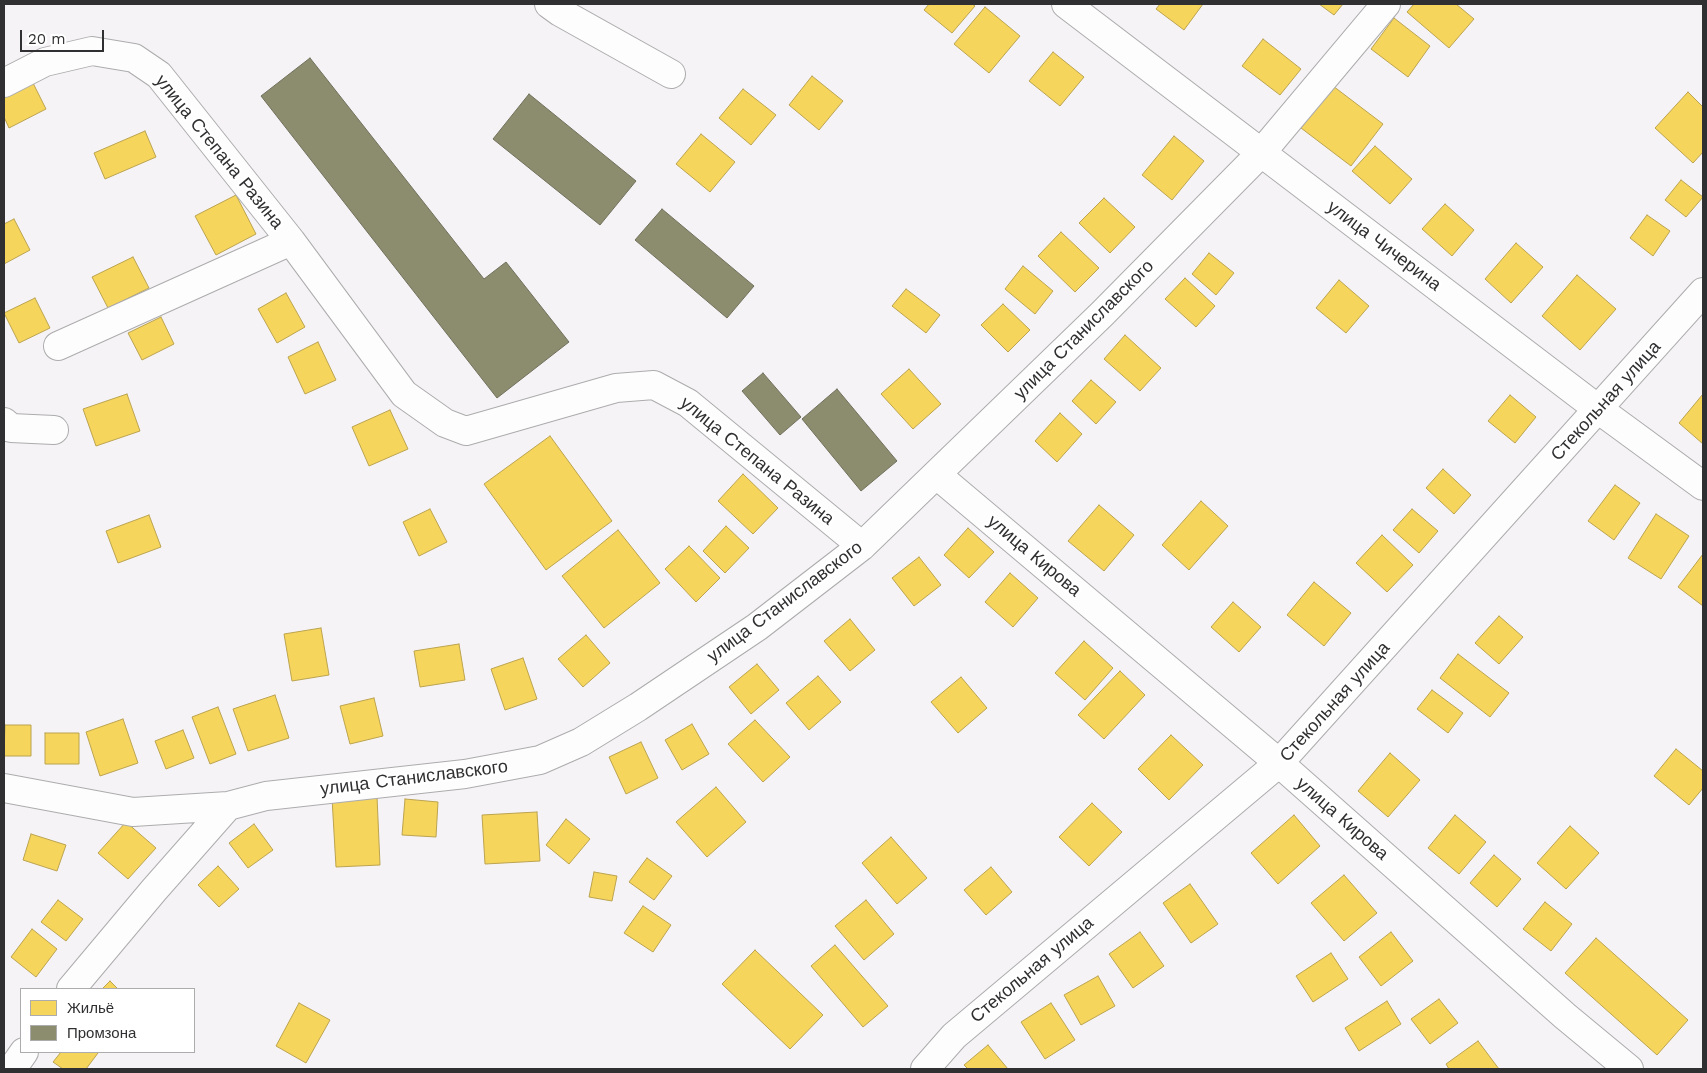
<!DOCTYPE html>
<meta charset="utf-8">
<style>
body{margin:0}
#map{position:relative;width:1707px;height:1073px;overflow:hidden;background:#f5f3f6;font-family:"Work Sans",sans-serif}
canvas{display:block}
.frame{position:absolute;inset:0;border:5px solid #302f31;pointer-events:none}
.legend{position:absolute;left:20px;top:988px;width:175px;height:65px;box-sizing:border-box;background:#fff;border:1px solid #acacad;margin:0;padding:6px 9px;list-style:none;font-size:15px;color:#302f31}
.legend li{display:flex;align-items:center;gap:10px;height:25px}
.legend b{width:25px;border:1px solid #acacad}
.scale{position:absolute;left:20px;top:30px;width:84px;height:22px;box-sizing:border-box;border:2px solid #302f31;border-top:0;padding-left:6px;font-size:15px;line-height:18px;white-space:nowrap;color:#302f31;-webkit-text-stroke:4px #fff;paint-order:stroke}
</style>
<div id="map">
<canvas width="1707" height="1073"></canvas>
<div class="frame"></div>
<ul class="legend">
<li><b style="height:14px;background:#f6d55c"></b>Жильё</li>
<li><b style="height:14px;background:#8c8c6e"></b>Промзона</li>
</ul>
<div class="scale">20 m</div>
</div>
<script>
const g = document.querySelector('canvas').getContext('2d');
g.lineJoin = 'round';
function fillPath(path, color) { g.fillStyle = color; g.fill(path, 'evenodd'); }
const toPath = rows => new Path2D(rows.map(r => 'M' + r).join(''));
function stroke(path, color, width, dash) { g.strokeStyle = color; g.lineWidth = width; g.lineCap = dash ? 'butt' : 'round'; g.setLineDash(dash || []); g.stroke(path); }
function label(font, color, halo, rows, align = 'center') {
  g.font = font + ' "Work Sans",sans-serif'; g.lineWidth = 5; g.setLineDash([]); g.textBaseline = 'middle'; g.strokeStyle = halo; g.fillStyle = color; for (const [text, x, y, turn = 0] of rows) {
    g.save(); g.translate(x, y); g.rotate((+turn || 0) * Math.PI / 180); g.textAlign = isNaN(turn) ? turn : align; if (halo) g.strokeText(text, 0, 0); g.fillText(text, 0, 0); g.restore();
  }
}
const homes = toPath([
 [929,4,972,4,975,6,952,33,924,10,929,4],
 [1160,4,1203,4,1184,30,1156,9,1160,4],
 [1319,4,1343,4,1334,15,1319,4],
 [1414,4,1456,4,1474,19,1449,48,1407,12,1414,4],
 [985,7,1020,36,989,73,954,44,985,7],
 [1394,18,1430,46,1408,77,1371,49,1394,18],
 [1263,39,1301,69,1280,95,1242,66,1263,39],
 [1053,52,1084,77,1060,106,1029,81,1053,52],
 [812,76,843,101,819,130,789,105,812,76],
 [32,81,46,109,9,128,4,117,4,96,32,81],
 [1333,86,1383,124,1351,166,1301,128,1333,86],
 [743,89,776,115,751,145,719,118,743,89],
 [1688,92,1703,107,1703,152,1693,163,1655,128,1688,92],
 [145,131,156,157,105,179,94,153,145,131],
 [701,134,735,162,710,192,676,164,701,134],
 [1174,136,1204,161,1172,200,1142,175,1174,136],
 [1375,146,1412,179,1390,204,1352,171,1375,146],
 [1681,180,1703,197,1686,217,1665,200,1681,180],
 [236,195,256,234,216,255,195,216,236,195],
 [1104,198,1135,227,1110,253,1079,223,1104,198],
 [1445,204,1474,230,1452,256,1422,229,1445,204],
 [1647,215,1670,231,1653,256,1630,238,1647,215],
 [14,219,30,250,4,264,4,224,14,219],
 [1061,232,1099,268,1075,292,1038,256,1061,232],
 [1516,243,1543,267,1511,303,1485,279,1516,243],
 [1209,253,1234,273,1216,295,1192,274,1209,253],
 [133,257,149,288,108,308,92,277,133,257],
 [1023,266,1053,291,1035,314,1005,289,1023,266],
 [1577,275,1616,309,1580,350,1542,316,1577,275],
 [1185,278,1215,306,1196,327,1165,299,1185,278],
 [1339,280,1369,306,1346,333,1316,308,1339,280],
 [906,289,940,315,926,333,892,306,906,289],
 [286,293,305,327,277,343,258,309,286,293],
 [35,298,50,328,19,343,4,313,35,298],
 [1003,304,1030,330,1008,352,981,325,1003,304],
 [161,317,174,344,142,360,128,333,161,317],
 [1125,335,1161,368,1140,391,1104,359,1125,335],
 [318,342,336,380,305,394,288,357,318,342],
 [909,369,941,404,913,429,881,394,909,369],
 [1091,380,1116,402,1096,424,1072,401,1091,380],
 [127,394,140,431,96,446,83,409,127,394],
 [1703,394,1703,444,1679,423,1703,394],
 [1510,395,1536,417,1515,443,1488,421,1510,395],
 [390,410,408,449,369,466,352,427,390,410],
 [1060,413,1082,434,1057,462,1035,441,1060,413],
 [550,436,612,521,546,570,484,484,550,436],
 [1443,469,1471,495,1454,514,1426,488,1443,469],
 [743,474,778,508,753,534,718,501,743,474],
 [1615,485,1640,503,1614,540,1588,521,1615,485],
 [1201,501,1228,526,1189,570,1162,545,1201,501],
 [1099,505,1134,535,1104,571,1068,541,1099,505],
 [430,509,447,542,419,556,403,522,430,509],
 [1412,509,1438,531,1419,553,1393,530,1412,509],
 [1656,514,1689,536,1661,579,1628,558,1656,514],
 [149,515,161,547,118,563,106,531,149,515],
 [726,526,749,548,725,573,703,551,726,526],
 [968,528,994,552,969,578,944,555,968,528],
 [618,530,660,583,604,628,562,576,618,530],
 [1382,535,1413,565,1387,592,1356,563,1382,535],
 [689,546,720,578,696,602,665,569,689,546],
 [1703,554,1703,606,1678,587,1703,554],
 [919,557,941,585,914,606,892,578,919,557],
 [1010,573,1038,598,1013,627,985,602,1010,573],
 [1314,582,1351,613,1324,646,1287,615,1314,582],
 [1233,602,1261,627,1239,652,1211,627,1233,602],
 [1499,616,1523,637,1499,664,1475,643,1499,616],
 [850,619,875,650,850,671,824,641,850,619],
 [321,628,329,675,292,681,284,634,321,628],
 [586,635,610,663,583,687,558,659,586,635],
 [1084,641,1113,668,1085,700,1055,673,1084,641],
 [459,644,465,680,420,687,414,651,459,644],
 [1458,654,1509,693,1490,717,1440,678,1458,654],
 [523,658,537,699,505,710,491,669,523,658],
 [757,664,779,690,751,714,729,687,757,664],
 [1120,671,1145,695,1104,739,1078,715,1120,671],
 [818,676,841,702,809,730,786,703,818,676],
 [961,677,987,708,958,733,931,702,961,677],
 [1432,690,1463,713,1448,733,1417,709,1432,690],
 [275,695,289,738,248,751,233,709,275,695],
 [374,698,383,736,350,744,340,706,374,698],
 [218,707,236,754,210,764,192,717,218,707],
 [123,719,138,763,100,776,86,732,123,719],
 [755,720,790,757,763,782,728,744,755,720],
 [692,724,709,754,682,770,665,740,692,724],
 [5,725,31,725,31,756,4,756,5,725],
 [183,730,194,758,166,769,155,741,183,730],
 [45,733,79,733,79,764,45,764,45,733],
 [1171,735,1203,765,1169,800,1138,769,1171,735],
 [641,742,658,778,626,794,609,757,641,742],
 [1676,749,1703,771,1703,788,1689,805,1654,776,1676,749],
 [1390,753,1420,780,1388,817,1358,791,1390,753],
 [716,787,746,822,707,857,676,822,716,787],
 [377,796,380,865,336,867,332,798,377,796],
 [405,799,438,802,436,837,402,835,405,799],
 [1092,803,1122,832,1089,866,1059,837,1092,803],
 [537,812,540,861,485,864,482,815,537,812],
 [1294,815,1320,846,1278,884,1251,853,1294,815],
 [1455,815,1486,842,1459,874,1428,848,1455,815],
 [566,819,590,839,569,864,546,845,566,819],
 [126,822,156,848,128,879,98,853,126,822],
 [254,824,273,850,248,868,229,843,254,824],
 [1570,826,1599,853,1566,889,1537,863,1570,826],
 [31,834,66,845,57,871,23,860,31,834],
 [891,837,927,878,897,904,862,863,891,837],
 [1494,855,1521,879,1497,907,1470,883,1494,855],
 [647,858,672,876,654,900,629,882,647,858],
 [218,866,239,889,219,907,198,885,218,866],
 [991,867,1012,892,986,915,964,890,991,867],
 [594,872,617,876,612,901,589,897,594,872],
 [1344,875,1377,913,1344,941,1311,903,1344,875],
 [1190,884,1218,924,1191,943,1163,903,1190,884],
 [58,900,83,919,66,941,41,922,58,900],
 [866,900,894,934,864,960,835,926,866,900],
 [1545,902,1572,924,1551,951,1523,929,1545,902],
 [643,906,671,925,653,952,624,933,643,906],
 [32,929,57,949,36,977,11,957,32,929],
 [1140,932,1164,966,1133,988,1109,954,1140,932],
 [1391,932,1413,961,1381,986,1359,957,1391,932],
 [1596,938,1688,1020,1657,1055,1565,973,1596,938],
 [835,945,888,1006,863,1027,811,966,835,945],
 [755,950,823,1015,790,1049,722,984,755,950],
 [1331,953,1348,979,1313,1002,1296,976,1331,953],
 [1098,976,1115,1006,1081,1025,1064,995,1098,976],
 [110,981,118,989,102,989,110,981],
 [1439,999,1458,1023,1430,1044,1411,1019,1439,999],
 [1387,1001,1401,1024,1359,1051,1345,1028,1387,1001],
 [299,1003,330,1020,306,1063,276,1046,299,1003],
 [1051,1003,1075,1040,1045,1059,1021,1022,1051,1003],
 [1478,1041,1499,1069,1449,1069,1446,1064,1478,1041],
 [988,1045,1008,1069,968,1069,964,1065,988,1045],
 [61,1052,97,1052,98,1053,86,1069,63,1069,53,1062,61,1052]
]);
const industry = toPath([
 [310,58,484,279,506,262,569,342,497,398,261,96,310,58],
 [529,94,636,181,600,225,493,139,529,94],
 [662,209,754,286,727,318,635,240,662,209],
 [763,373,801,417,780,435,742,391,763,373],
 [837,389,897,461,861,491,802,419,837,389]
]);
const minor = toPath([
 [549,4,560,12,671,74],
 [1066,4,1598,409,1703,486],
 [4,83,45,62,92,51,134,58,159,75,291,241,404,394,445,423,466,431,616,388,654,385,688,403,862,546],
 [58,346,291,241],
 [4,422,11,428,54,430],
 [937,475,1279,763,1565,1016,1629,1069],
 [4,788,133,812,228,806,266,796,465,774,540,760,581,742,638,707,757,627,862,546,1102,314,1261,153,1386,4],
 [71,989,154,890,228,806],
 [12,1069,24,1052],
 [925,1069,954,1036,1279,763,1703,292]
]);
const streetNames = [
 ["улица Степана Разина",219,152,51],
 ["улица Чичерина",1384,246,37],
 ["улица Станиславского",1084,330,-45],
 ["Стекольная улица",1606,401,-48],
 ["улица Степана Разина",757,461,39],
 ["улица Кирова",1034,556,40],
 ["улица Станиславского",785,602,-37],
 ["Стекольная улица",1335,702,-48],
 ["улица Станиславского",414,778,-7],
 ["улица Кирова",1342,819,41],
 ["Стекольная улица",1032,970,-40]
];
fillPath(homes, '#f6d55c');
stroke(homes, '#bba34f', 1);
fillPath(industry, '#8c8c6e');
stroke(industry, '#70705c', 1);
stroke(minor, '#adacad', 30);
stroke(minor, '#fefdfe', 28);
label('18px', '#302f31', '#fff', streetNames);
</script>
